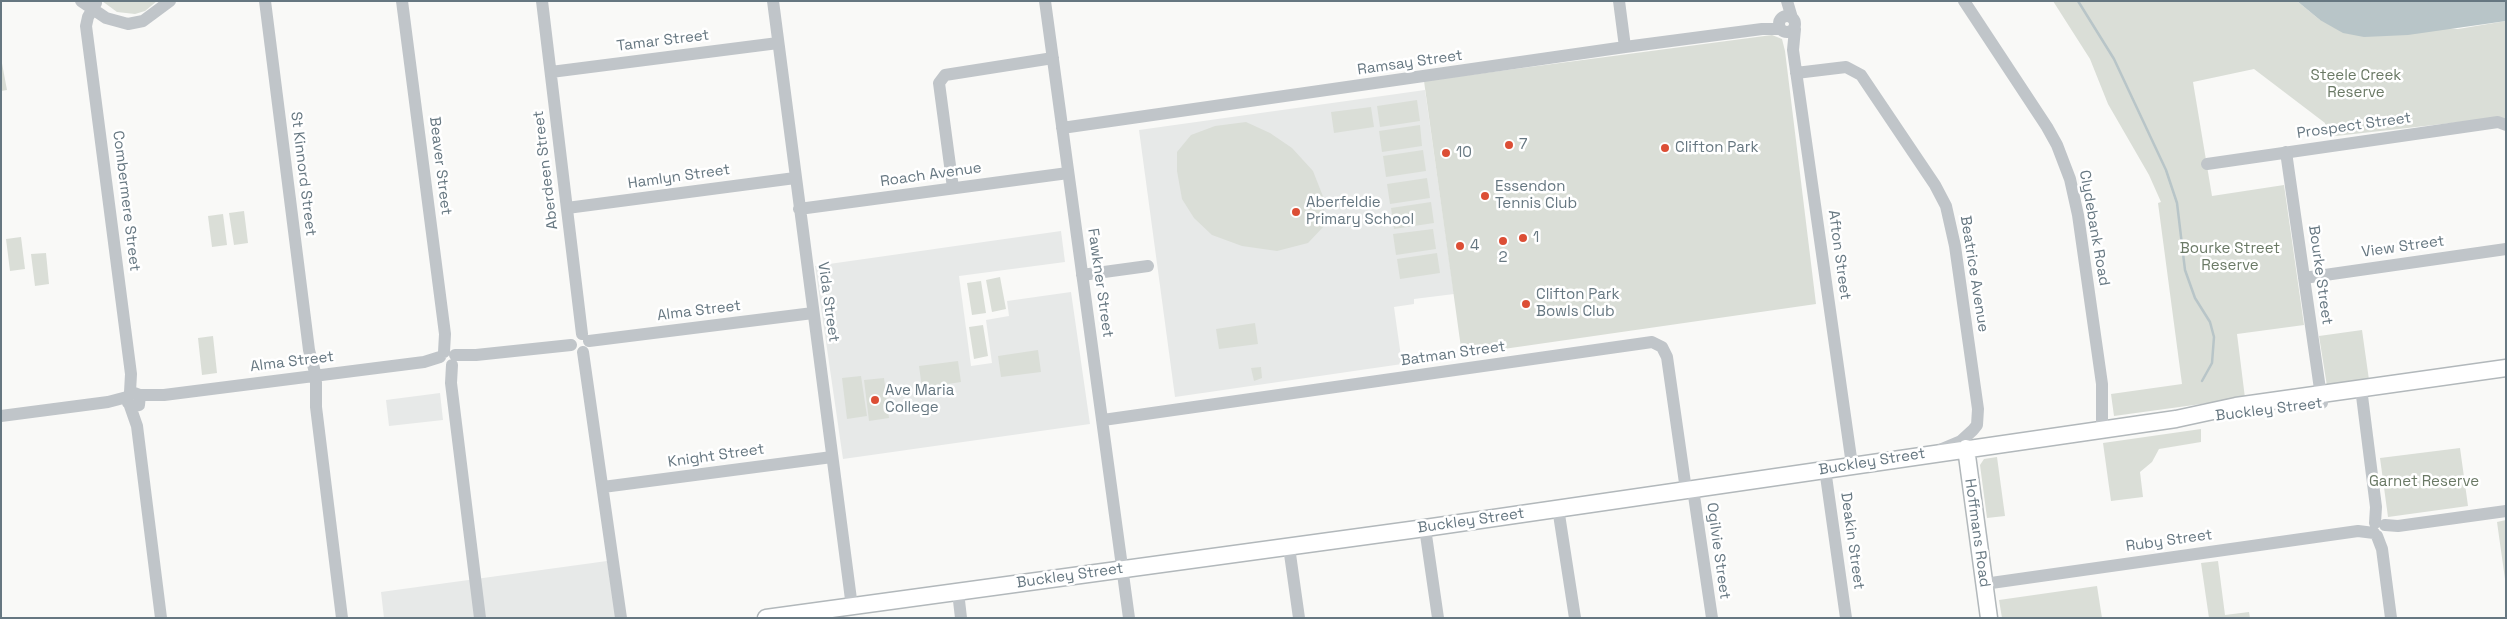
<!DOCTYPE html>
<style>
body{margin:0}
#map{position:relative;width:2507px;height:619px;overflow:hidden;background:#f9f9f7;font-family:"Space Grotesk",sans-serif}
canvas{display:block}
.frame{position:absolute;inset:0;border:2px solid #667781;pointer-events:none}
</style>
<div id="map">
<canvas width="2507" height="619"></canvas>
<div class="frame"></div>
</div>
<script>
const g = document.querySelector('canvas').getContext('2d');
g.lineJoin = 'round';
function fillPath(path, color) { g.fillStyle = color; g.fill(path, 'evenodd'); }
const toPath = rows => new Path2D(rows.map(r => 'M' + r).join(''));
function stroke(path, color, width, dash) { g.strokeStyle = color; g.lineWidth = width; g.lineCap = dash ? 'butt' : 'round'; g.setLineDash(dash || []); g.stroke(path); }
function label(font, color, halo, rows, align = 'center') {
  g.font = font + ' "Space Grotesk",sans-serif'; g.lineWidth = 5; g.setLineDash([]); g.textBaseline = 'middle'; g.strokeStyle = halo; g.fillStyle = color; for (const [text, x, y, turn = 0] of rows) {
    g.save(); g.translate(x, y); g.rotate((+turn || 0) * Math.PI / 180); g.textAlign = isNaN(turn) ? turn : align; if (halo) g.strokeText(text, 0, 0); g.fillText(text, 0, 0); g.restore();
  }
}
const built = toPath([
 [1425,90,1454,294,1414,299,1414,304,1394,307,1402,364,1175,397,1139,130],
 [1061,231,1065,262,959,276,971,366,992,363,986,320,1009,316,1007,301,1071,292,1090,424,843,459,815,266],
 [440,393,443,420,389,426,386,400],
 [607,561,616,618,384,618,381,592]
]);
const green = toPath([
 [102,1,157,1,145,11,135,14,117,12],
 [2053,1,2297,1,2320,20,2458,29,2506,21,2506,120,2496,118,2336,136,2326,133,2325,123,2254,69,2193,82,2212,196,2284,185,2304,325,2237,334,2245,398,2114,416,2111,394,2182,384,2158,203,2161,202,2149,175,2108,104,2090,59],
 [1772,35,1782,39,1785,51,1816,304,1462,355,1424,81],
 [1,58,7,90,1,91],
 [1417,100,1420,121,1380,127,1377,106],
 [1371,107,1374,127,1334,133,1331,112],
 [1246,122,1270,133,1292,148,1313,171,1324,199,1324,226,1308,243,1277,251,1242,246,1212,235,1194,218,1182,199,1177,171,1177,152,1191,135,1215,126],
 [1420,125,1422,146,1382,152,1379,131],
 [1423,150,1426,171,1386,177,1383,156],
 [1427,178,1430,198,1390,204,1387,184],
 [1431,202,1434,223,1394,229,1391,208],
 [244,211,248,243,234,245,229,213],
 [223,214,227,245,212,247,208,216],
 [1433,229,1436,249,1396,255,1393,234],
 [21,237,25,269,10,271,6,239],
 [46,253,49,284,35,286,31,254],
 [1437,253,1440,273,1400,279,1397,259],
 [1000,277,1006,309,992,312,986,280],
 [981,281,986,313,972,315,967,283],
 [1255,323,1258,344,1219,349,1216,329],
 [983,325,988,356,974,359,969,327],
 [2362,330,2369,380,2327,386,2319,336],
 [213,336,217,373,202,375,198,338],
 [1038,350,1041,372,1001,377,998,356],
 [958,361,961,382,922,388,919,366],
 [1261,367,1262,378,1254,381,1251,368],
 [861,376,867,416,847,419,842,378],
 [884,378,889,418,869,421,864,380],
 [2201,429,2201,442,2159,449,2152,462,2140,472,2143,497,2111,501,2103,443],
 [2460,448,2468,506,2388,517,2380,458],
 [1997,457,2005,516,1987,518,1980,465,1984,459],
 [2506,520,2506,579,2505,579,2497,522],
 [2218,561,2225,615,2249,612,2250,618,2209,618,2201,563],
 [2097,586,2102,618,2002,618,1999,600]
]);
const water = toPath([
 [2297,1,2506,1,2506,21,2408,35,2364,37,2343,33,2320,20]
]);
const stream = toPath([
 [2078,1,2114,59,2166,170,2177,203,2185,270,2195,298,2210,322,2214,337,2212,363,2202,381]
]);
const minor = toPath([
 [81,1,106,18,128,24,143,21,170,1],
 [265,1,309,350,316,376,316,407,342,618],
 [402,1,445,334,444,352],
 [542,1,582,334],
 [773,1,852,607],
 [1045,1,1129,618],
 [1619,1,1625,47],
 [1787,1,1792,18],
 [1964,1,2047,127,2057,145,2070,179,2078,215,2102,384,2102,430],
 [96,3,88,17,86,26,131,374,130,392],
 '1779 24a8 8 0 1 1 16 0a8 8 0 1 1-16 0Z',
 [1795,29,1793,50,1852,465],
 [551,72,778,43],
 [1796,73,1846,67,1861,75,1935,185,1946,206,1955,246,1978,409,1977,425,1973,430,1961,441,1942,449],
 [1062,128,1625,47,1762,29,1780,29],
 [2286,152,2322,403],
 [2207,164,2498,122,2506,125],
 [953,188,939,83,945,75,1053,58],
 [567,208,795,178],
 [799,209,1068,173],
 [1082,275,1148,266],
 [2304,278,2506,249],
 [589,341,813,313],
 [583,352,621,618],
 [455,355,476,355,571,345],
 [452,365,451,383,480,618],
 [2361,388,2376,507,2375,523],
 [140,395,139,405,133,406,128,403,127,397,132,392,140,395,164,395,424,362,440,357],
 [130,406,137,426,161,618],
 [1,416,108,402,127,397],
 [1103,420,1652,342,1662,347,1667,357,1686,490],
 [1825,469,1846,618],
 [603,487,832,457],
 [1693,489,1712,618],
 [1558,508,1575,618],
 [2385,525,2398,526,2506,511],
 [1425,528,1438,618],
 [2377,536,2382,549,2391,618],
 [1289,547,1299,618],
 [1984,584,2358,531,2374,533],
 [958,592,961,618]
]);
const major = toPath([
 [1966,448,1989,618],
 [766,618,1425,528,2176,419,2236,406,2506,368]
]);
const markers = [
 [1509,145,5,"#dc4e35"],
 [1665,148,5,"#dc4e35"],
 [1446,153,5,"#dc4e35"],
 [1485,196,5,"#dc4e35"],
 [1296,212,5,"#dc4e35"],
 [1523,238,5,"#dc4e35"],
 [1503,241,5,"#dc4e35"],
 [1460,246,5,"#dc4e35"],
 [1526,304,5,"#dc4e35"],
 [875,400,5,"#dc4e35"]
];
const streetNames = [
 ["Tamar Street",663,41,-7],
 ["Ramsay Street",1410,63,-8],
 ["Prospect Street",2354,126,-8],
 ["Beaver Street",440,166,83],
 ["Aberdeen Street",546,170,-97],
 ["St Kinnord Street",303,174,83],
 ["Roach Avenue",931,175,-8],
 ["Hamlyn Street",679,177,-8],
 ["Combermere Street",126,201,83],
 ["Clydebank Road",2094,228,80],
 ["View Street",2403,247,-8],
 ["Afton Street",1839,255,82],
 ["Beatrice Avenue",1974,274,81],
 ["Bourke Street",2320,275,82],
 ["Fawkner Street",1100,283,82],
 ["Vida Street",828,302,82],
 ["Alma Street",699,311,-7],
 ["Batman Street",1453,354,-8],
 ["Alma Street",292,362,-7],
 ["Buckley Street",2269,410,-7],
 ["Knight Street",716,456,-8],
 ["Buckley Street",1872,462,-9],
 ["Buckley Street",1471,521,-8],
 ["Hoffmans Road",1977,533,82],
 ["Deakin Street",1852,541,82],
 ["Ruby Street",2169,541,-8],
 ["Ogilvie Street",1718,551,82],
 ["Buckley Street",1070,576,-8]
];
const parkNames = [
 ["Steele Creek",2356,76],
 ["Reserve",2356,93],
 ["Bourke Street",2230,249],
 ["Reserve",2230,266],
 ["Garnet Reserve",2424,482]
];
const poiNames = [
 ["7",1519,145],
 ["Clifton Park",1675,148],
 ["10",1456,153],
 ["Essendon",1495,187],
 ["Tennis Club",1495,204],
 ["Aberfeldie",1306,203],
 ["Primary School",1306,220],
 ["1",1533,238],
 ["4",1470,246],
 ["2",1503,258,"center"],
 ["Clifton Park",1536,295],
 ["Bowls Club",1536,312],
 ["Ave Maria",885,391],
 ["College",885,408]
];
fillPath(built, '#e7e9e8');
fillPath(green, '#daded7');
fillPath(water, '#b8c5c8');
stroke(stream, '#b8c5c8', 2.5);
stroke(major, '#b2b8bb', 19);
stroke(minor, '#c0c5c9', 12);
stroke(major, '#fff', 16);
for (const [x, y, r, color] of markers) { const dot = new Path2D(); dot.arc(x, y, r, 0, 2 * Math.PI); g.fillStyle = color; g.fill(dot); stroke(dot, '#fff', 2); }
label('15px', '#667781', '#fff', streetNames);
label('15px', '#6a7965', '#fff', parkNames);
label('15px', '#667781', '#fff', poiNames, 'left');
</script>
